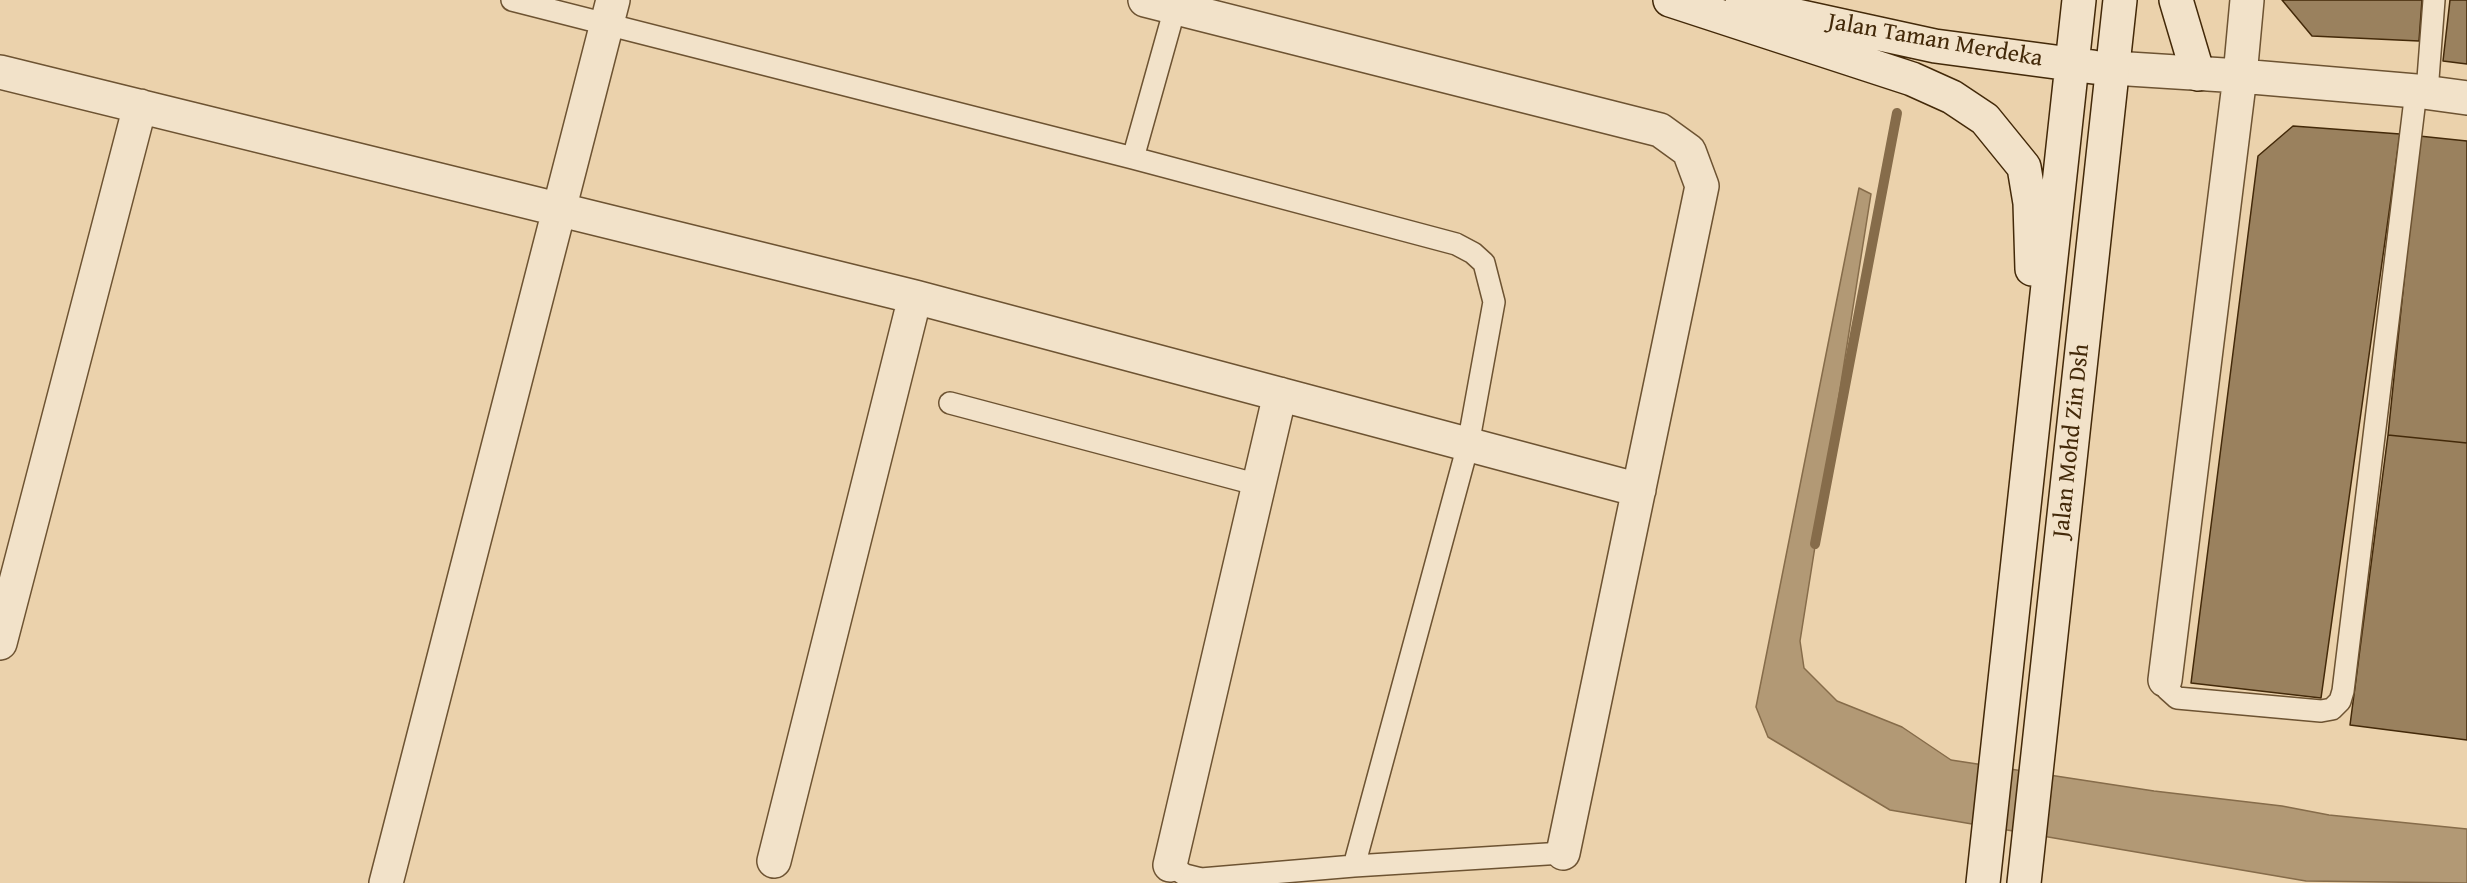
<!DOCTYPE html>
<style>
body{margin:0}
canvas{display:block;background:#ebd2ac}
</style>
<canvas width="2467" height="883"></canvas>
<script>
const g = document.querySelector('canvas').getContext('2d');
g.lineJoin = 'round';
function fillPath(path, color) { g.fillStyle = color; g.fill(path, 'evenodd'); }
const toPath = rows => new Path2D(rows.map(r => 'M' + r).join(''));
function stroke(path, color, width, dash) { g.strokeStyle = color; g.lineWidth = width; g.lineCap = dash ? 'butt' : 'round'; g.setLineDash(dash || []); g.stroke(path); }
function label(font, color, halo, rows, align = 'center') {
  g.font = font + ' "Gentium Book Plus",serif'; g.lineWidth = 4.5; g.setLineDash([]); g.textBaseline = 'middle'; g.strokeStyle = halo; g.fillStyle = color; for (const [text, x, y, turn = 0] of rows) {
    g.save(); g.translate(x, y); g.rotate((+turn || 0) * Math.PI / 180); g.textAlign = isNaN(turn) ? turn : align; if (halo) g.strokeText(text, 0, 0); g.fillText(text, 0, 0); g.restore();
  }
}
const water = toPath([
 [1859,188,1871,194,1800,641,1804,668,1837,701,1902,727,1951,760,2154,791,2282,806,2329,815,2467,829,2467,883,2306,881,1890,810,1768,737,1756,707,1859,188]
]);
const stream = toPath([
 [1815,544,1897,113]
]);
const building = toPath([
 [2282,0,2422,0,2419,41,2312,36,2282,0],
 [2450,0,2467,0,2467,64,2443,61,2450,0],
 [2293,126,2400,134,2321,698,2191,683,2258,156,2293,126],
 [2419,136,2467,141,2467,443,2388,435,2419,136],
 [2388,435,2467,443,2467,740,2350,725,2388,435]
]);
const lane = toPath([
 [512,0,1133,158,1456,244,1473,253,1484,263,1494,302,1468,445,1354,866],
 [2427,92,2434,0],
 [1133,158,1175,8],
 [950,403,1259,485],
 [2165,680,2167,689,2177,698,2321,711,2332,709,2340,701,2343,691,2416,91],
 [1170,865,1185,875,1201,879,1354,866,1563,853]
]);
const street = toPath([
 [1145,0,1660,130,1689,151,1702,186,1563,853],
 [2113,68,2240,76,2416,91,2467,98],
 [0,72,915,297,1639,490],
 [0,643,140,106],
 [2165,680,2240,76,2247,0],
 [774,861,915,297],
 [1170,865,1280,394],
 [386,883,613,0]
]);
const secondary = toPath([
 [1670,0,1912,79,1952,97,1985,119,2024,167,2030,203,2032,269],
 [2176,0,2198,74],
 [1742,4,1935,46,2093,67],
 [1983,883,2079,0],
 [2024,883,2120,0]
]);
const streetNames = [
 ["Jalan Taman Merdeka",1935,41,10],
 ["Jalan Mohd Zin Dsh",2072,441,-84]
];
fillPath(water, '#b29975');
stroke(water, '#866c4a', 1.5);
stroke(stream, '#866c4a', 10);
fillPath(building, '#9a815e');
stroke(building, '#432909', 1.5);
stroke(lane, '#6d5332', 24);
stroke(street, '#6d5332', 36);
stroke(secondary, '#432909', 36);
stroke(lane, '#f2e2c9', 21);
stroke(street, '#f2e2c9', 33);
stroke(secondary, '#f2e2c9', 33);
label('24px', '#432909', '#f2e2c9', streetNames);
</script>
